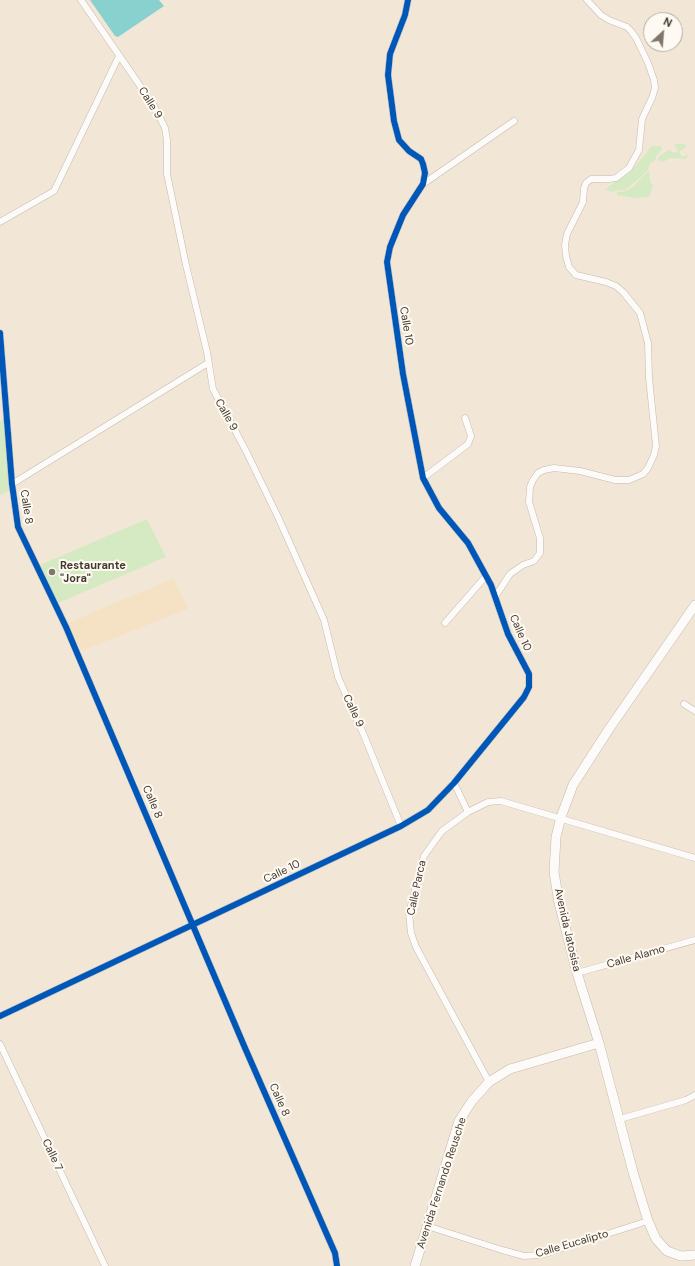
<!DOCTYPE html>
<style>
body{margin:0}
#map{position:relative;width:695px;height:1266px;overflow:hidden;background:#f2e7d6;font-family:"DM Sans",sans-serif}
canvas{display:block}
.north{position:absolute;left:643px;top:12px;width:40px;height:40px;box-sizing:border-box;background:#fefaf3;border:1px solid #b3ada4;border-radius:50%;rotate:26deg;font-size:11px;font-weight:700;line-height:16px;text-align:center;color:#423a2d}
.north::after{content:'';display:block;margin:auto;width:14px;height:18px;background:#807768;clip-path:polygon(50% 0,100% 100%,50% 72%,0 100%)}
</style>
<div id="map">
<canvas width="695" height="1266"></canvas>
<div class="north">N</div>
</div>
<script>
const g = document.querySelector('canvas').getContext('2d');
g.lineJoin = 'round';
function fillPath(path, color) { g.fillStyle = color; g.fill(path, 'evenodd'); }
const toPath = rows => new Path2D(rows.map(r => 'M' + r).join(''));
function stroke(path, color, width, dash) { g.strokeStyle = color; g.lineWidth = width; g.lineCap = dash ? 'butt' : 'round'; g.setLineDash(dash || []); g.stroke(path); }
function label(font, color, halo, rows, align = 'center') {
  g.font = font + ' "DM Sans",sans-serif'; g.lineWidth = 4; g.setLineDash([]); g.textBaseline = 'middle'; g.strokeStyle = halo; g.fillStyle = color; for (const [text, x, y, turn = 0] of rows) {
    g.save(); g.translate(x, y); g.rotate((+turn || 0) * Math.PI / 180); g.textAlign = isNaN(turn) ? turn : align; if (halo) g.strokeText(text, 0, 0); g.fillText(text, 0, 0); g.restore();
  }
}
const built = toPath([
 [174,578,188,609,81,651,68,623]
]);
const green = toPath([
 [674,144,685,144,686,147,679,152,682,157,689,154,686,159,670,158,663,162,658,160,659,156,669,150,674,153,678,151],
 [653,146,661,146,662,149,657,155,655,160,650,164,648,169,641,177,625,190,619,190,612,192,606,190,608,187,632,170,645,155,650,147],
 [648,171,649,171,650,181,653,186,649,197,634,198,617,195,617,192,626,191,633,187],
 [4,419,9,491,0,495,0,421],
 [147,519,166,557,58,603,40,565]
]);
const water = toPath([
 [90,0,159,0,164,6,118,37,115,36]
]);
const street = toPath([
 [81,0,154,106,165,128,167,140,167,174,186,265,207,352,213,389,246,451,278,517,324,620,338,677,363,733,401,826],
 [423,184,514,121],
 [0,222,54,191,119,56],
 [0,333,12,484,18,527,66,627,245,1048,335,1253,337,1266],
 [423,478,468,444,471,436,465,418],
 [12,484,208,363],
 [495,597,510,574,523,565,534,561,540,553,540,538,529,502,530,487,533,480,538,473,544,470,554,468,580,471,615,480,629,480,643,474,648,468,654,455,656,446,649,378,648,343,640,313,623,292,616,286,606,282,576,275,569,267,566,256,565,245,567,234,583,202,584,188,586,183,591,179,609,179,616,178,629,168,639,150,642,119,652,98,655,88,654,80,648,63,636,38,631,31,627,27,609,20,601,15,587,0],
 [445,623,486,576],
 [684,704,695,711],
 [454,783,468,812],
 [577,973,695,940],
 [0,1016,401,826,428,810,454,783,524,697,529,687,529,674,508,634,491,585,468,543,439,508,423,478,403,374,387,262,390,247,403,215,423,184,425,173,423,164,421,159,409,151,399,140,394,121,388,75,390,54,405,15,408,0],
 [0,1044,105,1266],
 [489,1082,416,947,411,933,409,913,424,856,442,831,468,812,488,802,501,801,695,858],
 [620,1119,686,1100,695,1095],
 [427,1226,502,1250,524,1256,541,1255,648,1221]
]);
const secondary = toPath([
 [695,605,609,729,573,785,561,817,556,837,554,872,559,903,577,973,599,1043,633,1172,648,1221,656,1239,667,1251,681,1256,695,1255],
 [415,1266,459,1121,472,1101,489,1082,510,1069,599,1043]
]);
const cycleway = toPath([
 [0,333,12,484,18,527,66,627,245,1048,335,1253,337,1266],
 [0,1016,401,826,428,810,454,783,524,697,529,687,529,674,508,634,491,585,468,543,439,508,423,478,403,374,387,262,390,247,403,215,423,184,425,173,423,164,421,159,409,151,399,140,394,121,388,75,390,54,405,15,408,0]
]);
const markers = [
 [52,572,4,"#807768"]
];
const streetNames = [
 ["Calle 9",150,103,58],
 ["Calle 10",406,326,81],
 ["Calle 9",226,415,61],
 ["Calle 8",26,507,81],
 ["Calle 10",520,633,66],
 ["Calle 9",353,711,65],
 ["Calle 8",152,802,67],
 ["Calle 10",282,872,-26],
 ["Calle Parca",417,888,-78],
 ["Avenida Jatosisa",567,930,77],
 ["Calle Alamo",636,957,-16],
 ["Calle 8",279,1100,66],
 ["Calle 7",52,1155,65],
 ["Avenida Fernando Reusche",442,1183,-72],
 ["Calle Eucalipto",572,1244,-16]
];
const poiNames = [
 ["Restaurante",60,566],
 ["\"Jora\"",60,579]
];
fillPath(built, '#f5e2c5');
fillPath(green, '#d5e9c2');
fillPath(water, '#88d1ce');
stroke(street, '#c3baad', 7);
stroke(secondary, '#c3baad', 10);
stroke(street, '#fdfbf9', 6);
stroke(secondary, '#fdfbf9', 9);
stroke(cycleway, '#0057b8', 6);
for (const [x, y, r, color] of markers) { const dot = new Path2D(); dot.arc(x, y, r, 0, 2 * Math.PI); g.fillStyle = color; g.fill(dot); stroke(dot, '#fefaf3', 1.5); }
label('11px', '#423a2d', '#fefaf3', streetNames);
label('bold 11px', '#423a2d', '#fefaf3', poiNames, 'left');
</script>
